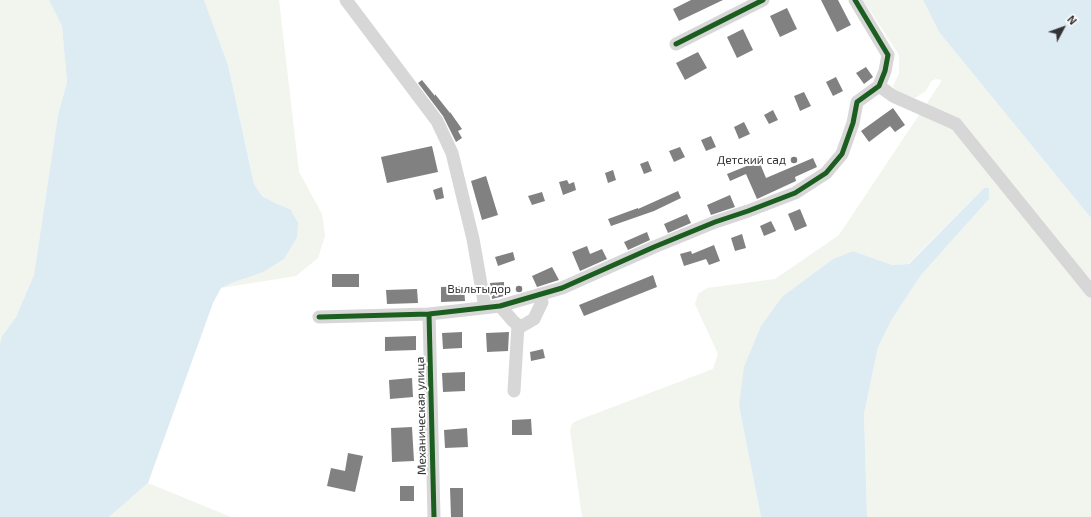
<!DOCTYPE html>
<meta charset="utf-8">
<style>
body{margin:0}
#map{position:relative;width:1091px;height:517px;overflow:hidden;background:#fff;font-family:"Exo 2",sans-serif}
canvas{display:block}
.north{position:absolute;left:1043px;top:8px;width:40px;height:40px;-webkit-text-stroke:3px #fff;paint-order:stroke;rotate:49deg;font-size:11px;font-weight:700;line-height:16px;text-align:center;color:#333}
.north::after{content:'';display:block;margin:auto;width:14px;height:18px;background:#333;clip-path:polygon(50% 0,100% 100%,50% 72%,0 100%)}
</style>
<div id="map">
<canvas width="1091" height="517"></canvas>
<div class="north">N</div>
</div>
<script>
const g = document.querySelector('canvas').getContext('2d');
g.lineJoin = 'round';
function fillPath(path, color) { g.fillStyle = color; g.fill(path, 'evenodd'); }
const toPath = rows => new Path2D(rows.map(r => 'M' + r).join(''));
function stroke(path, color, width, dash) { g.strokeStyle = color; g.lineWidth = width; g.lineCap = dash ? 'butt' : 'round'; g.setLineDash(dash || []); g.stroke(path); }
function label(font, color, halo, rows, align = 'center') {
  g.font = font + ' "Exo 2",sans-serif'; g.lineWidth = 4; g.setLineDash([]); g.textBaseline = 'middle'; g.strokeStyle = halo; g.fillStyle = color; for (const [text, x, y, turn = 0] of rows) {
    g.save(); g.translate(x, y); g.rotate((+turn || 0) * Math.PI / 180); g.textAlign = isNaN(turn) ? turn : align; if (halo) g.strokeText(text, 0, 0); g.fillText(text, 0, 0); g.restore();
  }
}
const green = toPath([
 [0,0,49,0,62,26,67,82,58,115,34,275,16,317,2,336,0,343],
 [204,0,279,0,299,172,322,214,325,236,318,258,296,276,221,288,234,282,290,209,277,204,262,196,254,184,228,65],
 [863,0,923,0,939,32,1091,218,1091,517,867,517,864,414,878,347,892,319,921,275,989,199,989,188,984,188,908,264,892,265,853,251,833,259,783,296,739,406,761,517,582,517,570,430,572,424,576,421,713,369,718,354,695,304,698,294,707,288,775,279,839,235,941,82,941,80,936,79,931,81,926,91,915,98,897,93,893,86,899,73,899,55],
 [148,483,231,517,109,517]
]);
const water = toPath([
 [49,0,204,0,228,65,254,184,262,196,277,204,290,209,298,223,297,237,284,259,263,272,234,282,221,288,213,303,148,483,109,517,0,517,0,343,2,336,16,317,34,275,58,115,67,82,62,26],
 [923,0,1091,0,1091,218,939,32],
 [984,188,989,188,989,199,921,275,892,319,878,347,864,414,867,517,761,517,739,406,744,367,761,326,783,296,833,259,853,251,892,265,909,264]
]);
const building = toPath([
 [691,0,723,0,679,21,673,9],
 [821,0,838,0,851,25,837,32],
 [787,8,797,29,780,37,770,16],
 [743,29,753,50,737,58,727,37],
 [698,52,707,68,685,80,676,63],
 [866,67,873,77,864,84,856,73],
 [836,77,843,91,833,96,826,82],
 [422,80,435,96,435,94,450,113,450,112,462,129,458,131,462,138,456,142,443,116,418,83],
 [804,92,811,106,800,111,794,96],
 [893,108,905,125,895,132,890,126,869,142,861,131],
 [773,110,778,120,769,124,764,115],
 [744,122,750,134,739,139,734,127],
 [711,136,716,147,706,151,701,140],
 [432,146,438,172,387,183,381,157],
 [680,147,685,157,674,162,669,151],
 [813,158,817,167,795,177,796,181,757,199,746,174,730,181,727,174,759,161,766,178],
 [648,161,652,171,644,174,640,164],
 [613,170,616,180,608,183,605,173],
 [486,176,498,215,482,220,471,181],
 [567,180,569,184,574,182,576,190,563,195,559,182],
 [442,187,444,198,436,200,433,190],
 [678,191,681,198,654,211,611,226,608,219,638,208,638,209],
 [542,192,545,201,532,205,528,196],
 [730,195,735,207,711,215,707,205],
 [800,209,807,226,795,231,788,214],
 [687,214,691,223,668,233,664,224],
 [771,221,776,231,764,236,760,226],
 [647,232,650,240,628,250,624,242],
 [742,234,746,248,735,251,731,238],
 [714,245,720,261,709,265,706,259,684,266,680,254,691,251,692,254],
 [587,246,590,254,602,249,607,259,580,271,572,252],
 [513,252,515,260,498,266,495,257],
 [552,267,559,280,537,287,532,276],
 [332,274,359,274,359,287,332,287],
 [653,275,657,287,584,316,579,305],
 [504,282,504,296,492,299,490,283],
 [464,286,465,301,441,302,441,287],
 [417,289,418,303,387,304,386,290],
 [462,332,462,348,443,349,442,333],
 [509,332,508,351,487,352,486,333],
 [416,336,416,350,385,351,385,337],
 [543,349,545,358,531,361,530,352],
 [465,372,465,391,443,392,442,373],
 [412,378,413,397,390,399,389,380],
 [531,419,532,435,512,435,512,420],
 [412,427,414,461,392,462,391,428],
 [467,428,468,447,445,448,444,430],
 [348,453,363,456,355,492,327,486,331,468,345,471],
 [400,486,414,486,414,501,400,501],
 [450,488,463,488,463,517,451,517]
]);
const minor = toPath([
 [346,0,437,121,452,153,473,239,485,307],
 [676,44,763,0],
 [879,86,893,96,956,124,1091,291],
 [500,306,513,321,518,325,522,326,534,319,542,302,540,295],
 [429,314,434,517],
 [319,317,429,314,500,306,562,288,654,247,715,222,748,211,795,193,826,173,842,154,853,123,857,102,879,86,885,71,888,55,855,0],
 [514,391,518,325]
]);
const cycleway = toPath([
 [676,44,763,0],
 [429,314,434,517],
 [319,317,429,314,500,306,562,288,654,247,715,222,748,211,795,193,826,173,842,154,853,123,857,102,879,86,885,71,888,55,855,0]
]);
const markers = [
 [794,160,4,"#7a7a7a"],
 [519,289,4,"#7a7a7a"]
];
const poiNames = [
 ["Детский сад",786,160],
 ["Выльтыдор",511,289]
];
const streetNames = [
 ["Механическая улица",421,416,-91]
];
fillPath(green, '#f1f5ed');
fillPath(water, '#ddebf3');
fillPath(building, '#818181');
stroke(minor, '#d7d7d7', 13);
stroke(cycleway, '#1b5e20', 5);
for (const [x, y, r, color] of markers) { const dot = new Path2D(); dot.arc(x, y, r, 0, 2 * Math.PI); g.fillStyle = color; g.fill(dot); stroke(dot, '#fff', 1.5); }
label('12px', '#333', '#fff', poiNames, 'right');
label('12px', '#333', '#fff', streetNames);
</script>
